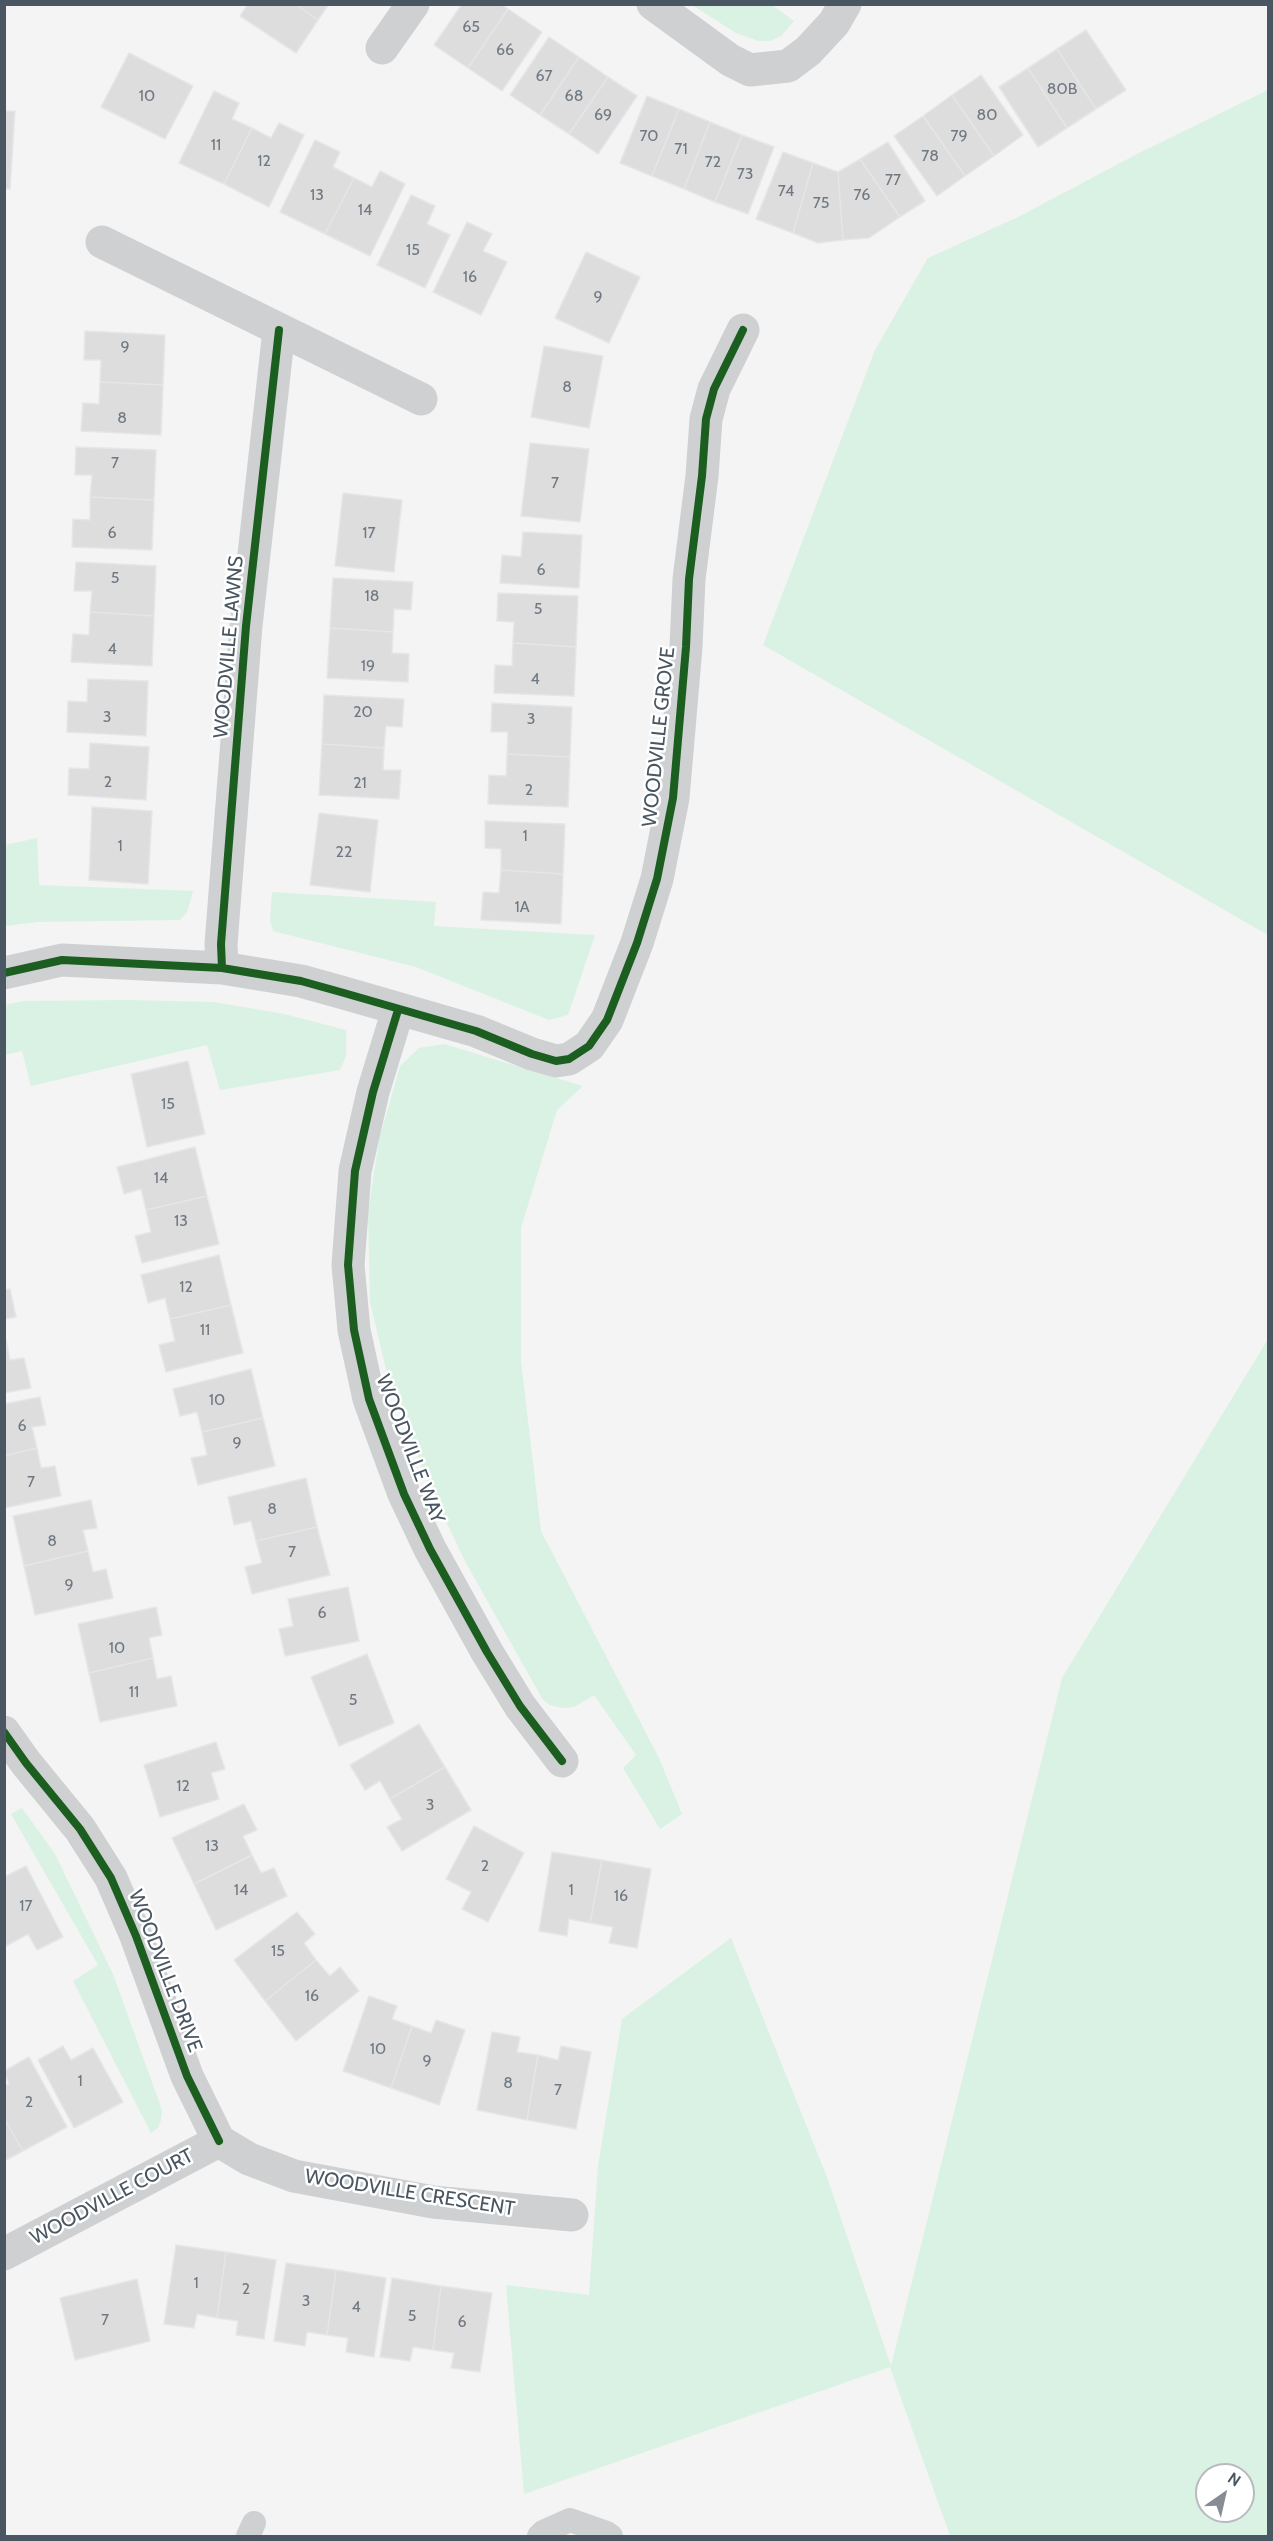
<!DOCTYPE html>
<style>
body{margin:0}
#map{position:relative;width:1273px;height:2541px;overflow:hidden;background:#f4f4f4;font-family:Cabin,sans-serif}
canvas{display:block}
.frame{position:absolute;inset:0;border:6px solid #4a5661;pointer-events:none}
.north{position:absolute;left:1195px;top:2463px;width:60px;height:60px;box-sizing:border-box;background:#fff;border:2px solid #b7bbc0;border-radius:50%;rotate:34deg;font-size:16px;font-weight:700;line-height:24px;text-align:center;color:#4a5661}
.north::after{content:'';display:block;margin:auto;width:21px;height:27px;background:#868d94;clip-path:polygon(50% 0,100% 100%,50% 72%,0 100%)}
</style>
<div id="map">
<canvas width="1273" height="2541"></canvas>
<div class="frame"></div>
<div class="north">N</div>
</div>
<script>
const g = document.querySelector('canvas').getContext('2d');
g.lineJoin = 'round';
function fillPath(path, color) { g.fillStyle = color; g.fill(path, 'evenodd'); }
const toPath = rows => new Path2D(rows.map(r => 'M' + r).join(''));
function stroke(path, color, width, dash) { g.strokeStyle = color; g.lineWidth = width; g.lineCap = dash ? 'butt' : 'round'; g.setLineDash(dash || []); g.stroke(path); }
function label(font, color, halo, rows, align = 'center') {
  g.font = font + ' Cabin,sans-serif'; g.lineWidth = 5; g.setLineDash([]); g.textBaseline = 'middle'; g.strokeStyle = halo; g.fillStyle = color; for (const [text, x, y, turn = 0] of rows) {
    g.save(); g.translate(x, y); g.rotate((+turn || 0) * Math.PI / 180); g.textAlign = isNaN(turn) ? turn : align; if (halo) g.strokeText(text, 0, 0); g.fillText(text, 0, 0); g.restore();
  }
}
const green = toPath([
 [692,5,772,5,794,21,781,36,770,41,758,41,736,33],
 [1268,90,1268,935,763,645,875,350,928,258,1018,217,1137,154],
 [37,838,39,885,193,891,187,912,180,920,38,922,5,926,5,845],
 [272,892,436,902,434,926,595,935,568,1015,549,1020,416,967,273,931,270,920],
 [128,1000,214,1002,284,1014,346,1030,346,1056,340,1070,220,1090,207,1045,31,1086,22,1051,5,1055,5,1005,23,1001],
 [444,1044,583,1086,557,1110,521,1228,521,1361,541,1531,659,1758,682,1814,660,1829,623,1768,636,1755,594,1695,574,1707,562,1708,550,1705,543,1700,466,1563,427,1482,386,1369,370,1302,368,1213,379,1140,400,1066,419,1048],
 [1268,1339,1268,2536,950,2536,890,2367,524,2494,506,2285,589,2295,598,2166,622,2019,731,1938,827,2177,891,2366,1062,1678],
 [1207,2475,1243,2475,1243,2511,1207,2511],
 [22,1808,55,1854,113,1974,162,2110,161,2120,158,2128,151,2133,73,1981,98,1965,11,1814]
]);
const building = toPath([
 [248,4,295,4,318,20,296,53,240,16,248,4],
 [295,4,329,4,318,20,295,4],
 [462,4,501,4,508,9,468,68,434,45,462,4],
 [508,9,542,32,502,91,468,68,508,9],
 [1086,30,1126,90,1096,109,1057,49,1086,30],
 [549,37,579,57,540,115,510,95,549,37],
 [1057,49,1096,109,1067,128,1028,68,1057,49],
 [129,53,193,86,165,139,101,107,129,53],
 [579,57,608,77,569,134,540,115,579,57],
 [1028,68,1067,128,1038,147,999,87,1028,68],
 [981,75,1023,135,994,156,952,95,981,75],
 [608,77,637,96,598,154,569,134,608,77],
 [214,91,239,103,232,119,252,128,224,184,179,163,214,91],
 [952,95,994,156,965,176,923,116,952,95],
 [647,96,679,109,652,176,620,163,647,96],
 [679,109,710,122,684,189,652,176,679,109],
 [4,111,15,111,10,189,4,189,4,111],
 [923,116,965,176,937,196,894,136,923,116],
 [710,122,742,135,715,202,684,189,710,122],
 [279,123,304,135,269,207,224,184,252,128,271,138,279,123],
 [742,135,774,147,748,214,715,202,742,135],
 [315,140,340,152,333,167,354,178,325,234,280,212,315,140],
 [888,142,925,201,900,217,860,159,888,142],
 [783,152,813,163,793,233,756,219,783,152],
 [860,159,900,217,869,238,843,240,838,172,860,159],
 [813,163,838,172,843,240,818,243,793,233,813,163],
 [380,171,405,184,370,256,325,234,354,178,372,187,380,171],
 [411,195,435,206,427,224,450,235,425,288,377,265,411,195],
 [467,222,492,234,483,251,507,262,481,315,433,292,467,222],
 [586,252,640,277,609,343,555,318,586,252],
 [85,331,165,335,163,385,100,382,101,360,84,360,85,331],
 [544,346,603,356,589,428,531,417,544,346],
 [100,382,163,385,161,435,81,431,83,403,99,404,100,382],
 [530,443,589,449,580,522,521,516,530,443],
 [76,447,156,450,154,500,90,497,92,475,75,475,76,447],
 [343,493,402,500,394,572,335,566,343,493],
 [90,497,154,500,152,550,72,547,73,519,90,520,90,497],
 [523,532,582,535,579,588,500,583,502,555,521,557,523,532],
 [76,562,156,566,154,616,90,612,92,591,74,591,76,562],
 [333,578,413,582,411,610,394,609,393,632,330,628,333,578],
 [498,593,578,596,576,647,513,643,514,622,497,621,498,593],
 [90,612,154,616,152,666,71,662,73,634,89,635,90,612],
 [330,628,393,632,392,653,409,654,408,682,327,678,330,628],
 [513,643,576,647,574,696,494,693,495,665,512,666,513,643],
 [88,679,148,681,146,736,67,732,68,701,87,702,88,679],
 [324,695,404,699,402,727,386,726,384,748,322,744,324,695],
 [492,703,572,707,570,757,507,754,508,732,491,732,492,703],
 [90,743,149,747,146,800,68,795,69,768,89,769,90,743],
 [322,744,384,748,383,770,401,770,399,799,319,795,322,744],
 [507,754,570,757,568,807,488,804,489,775,506,776,507,754],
 [92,807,152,811,148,884,89,880,92,807],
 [319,813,378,820,370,892,310,885,319,813],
 [485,821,565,824,563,874,501,870,501,849,485,848,485,821],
 [501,870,563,874,561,924,481,920,483,892,499,893,501,870],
 [188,1061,205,1134,147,1147,131,1074,188,1061],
 [195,1147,207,1196,146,1210,141,1189,124,1194,117,1167,195,1147],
 [207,1196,219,1244,142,1263,135,1236,151,1232,146,1210,207,1196],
 [219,1255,231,1305,170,1319,165,1298,148,1303,141,1275,219,1255],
 [10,1289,16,1317,4,1319,4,1290,10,1289],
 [231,1305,243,1353,166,1372,159,1345,175,1341,170,1319,231,1305],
 [6,1340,10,1360,24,1358,31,1388,4,1393,6,1340],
 [251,1369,263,1418,202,1432,197,1412,180,1416,173,1389,251,1369],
 [40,1397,46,1425,32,1427,37,1448,4,1456,4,1404,40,1397],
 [263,1418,275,1466,198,1485,191,1458,207,1455,202,1432,263,1418],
 [37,1448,41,1468,55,1466,61,1496,4,1508,4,1456,37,1448],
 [306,1478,317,1527,256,1541,251,1521,234,1525,228,1497,306,1478],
 [91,1500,97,1528,83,1530,88,1551,24,1566,13,1516,91,1500],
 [317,1527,330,1575,252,1594,245,1567,262,1563,256,1541,317,1527],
 [88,1551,93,1572,106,1569,113,1598,35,1615,24,1566,88,1551],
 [348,1587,359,1641,285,1656,279,1629,293,1626,288,1599,348,1587],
 [156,1607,162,1635,149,1638,153,1658,89,1673,78,1624,156,1607],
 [367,1654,394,1723,339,1746,311,1677,367,1654],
 [153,1658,157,1679,171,1676,177,1706,100,1722,89,1673,153,1658],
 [419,1724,445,1767,390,1799,380,1781,365,1790,350,1765,419,1724],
 [216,1742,225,1769,211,1773,219,1799,160,1817,144,1765,216,1742],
 [445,1767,471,1810,402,1851,387,1827,402,1819,390,1799,445,1767],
 [244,1804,257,1830,243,1836,252,1855,194,1884,172,1838,244,1804],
 [474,1826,524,1853,488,1922,462,1909,471,1892,446,1879,474,1826],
 [552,1852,602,1860,590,1923,569,1919,567,1936,539,1931,552,1852],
 [252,1855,261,1873,274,1868,287,1896,216,1930,194,1884,252,1855],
 [602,1860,651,1869,637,1948,609,1943,613,1927,590,1923,602,1860],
 [26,1866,63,1937,37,1950,28,1934,6,1946,4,1943,4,1877,26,1866],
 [297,1912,315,1934,304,1943,316,1960,265,2001,234,1960,297,1912],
 [316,1960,330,1976,340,1967,359,1991,296,2041,265,2001,316,1960],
 [369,1996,397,2006,392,2019,412,2026,391,2088,343,2071,369,1996],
 [436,2020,465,2030,439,2105,391,2088,412,2026,431,2033,436,2020],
 [492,2032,520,2037,517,2052,538,2055,527,2120,477,2110,492,2032],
 [63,2046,71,2060,93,2048,123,2102,74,2128,38,2060,63,2046],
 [561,2046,591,2052,576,2129,527,2120,538,2055,558,2060,561,2046],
 [29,2057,67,2127,23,2151,4,2118,4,2086,9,2084,4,2071,29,2057],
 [4,2118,23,2151,4,2161,4,2118],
 [176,2245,226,2252,217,2318,197,2314,194,2328,164,2324,176,2245],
 [226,2252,276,2260,264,2339,236,2335,238,2321,217,2318,226,2252],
 [286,2263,336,2270,327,2335,307,2332,305,2346,274,2341,286,2263],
 [336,2270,386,2278,374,2357,346,2352,348,2338,327,2335,336,2270],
 [392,2278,441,2286,433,2350,413,2347,410,2361,380,2357,392,2278],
 [137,2279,150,2341,75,2360,60,2298,137,2279],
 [441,2286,492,2293,480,2372,451,2368,454,2353,433,2350,441,2286]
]);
const lane = toPath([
 [248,2536,254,2523],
 [539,2536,543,2532,570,2520,607,2533,611,2536]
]);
const street = toPath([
 [653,4,730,60,750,70,788,66,808,51,834,23,845,4],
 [382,48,413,4],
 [102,242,421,399],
 [222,968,221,944,246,626,279,330],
 [4,973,62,960,222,968,301,981,344,993,476,1031,532,1054,556,1061,569,1059,589,1046,607,1020,616,997,637,943,657,879,673,798,686,647,689,579,702,476,706,419,714,389,743,330],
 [398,1010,373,1092,355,1171,348,1265,354,1330,369,1399,404,1494,430,1549,487,1652,520,1706,562,1761],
 [4,1732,26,1763,80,1829,111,1878,136,1936,187,2076,219,2141],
 [219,2141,249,2159,294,2176,433,2202,572,2215],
 [4,2254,219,2141]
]);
const cycleway = toPath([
 [222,968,221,944,246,626,279,330],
 [4,973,62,960,222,968,301,981,344,993,476,1031,532,1054,556,1061,569,1059,589,1046,607,1020,616,997,637,943,657,879,673,798,686,647,689,579,702,476,706,419,714,389,743,330],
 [398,1010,373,1092,355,1171,348,1265,354,1330,369,1399,404,1494,430,1549,487,1652,520,1706,562,1761],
 [4,1732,26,1763,80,1829,111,1878,136,1936,187,2076,219,2141]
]);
const numberNames = [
 ["65",471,27],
 ["66",505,50],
 ["67",544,76],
 ["80B",1062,89],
 ["10",147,96],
 ["68",574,96],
 ["69",603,115],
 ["80",987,115],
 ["70",649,136],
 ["79",959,136],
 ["11",216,145],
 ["71",681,149],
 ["78",930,156],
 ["12",264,161],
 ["72",713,162],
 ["73",745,174],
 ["77",893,180],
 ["74",786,191],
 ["13",317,195],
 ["76",862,195],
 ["75",821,203],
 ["14",365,210],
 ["15",413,250],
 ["16",470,277],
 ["9",598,297],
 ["9",125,347],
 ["8",567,387],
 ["8",122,418],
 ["7",115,463],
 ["7",555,483],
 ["6",112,533],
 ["17",369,533],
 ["6",541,570],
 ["5",115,578],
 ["18",372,596],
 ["5",538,609],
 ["4",112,649],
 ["19",368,666],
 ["4",535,679],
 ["20",363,712],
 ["3",107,717],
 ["3",531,719],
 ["2",108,782],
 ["21",360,783],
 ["2",529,790],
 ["1",525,836],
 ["1",120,846],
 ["22",344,852],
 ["1A",522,907],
 ["15",168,1104],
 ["14",161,1178],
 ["13",181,1221],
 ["12",186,1287],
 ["11",205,1330],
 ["10",217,1400],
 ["6",22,1426],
 ["9",237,1443],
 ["7",31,1482],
 ["8",272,1509],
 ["8",52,1541],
 ["7",292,1552],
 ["9",69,1585],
 ["6",322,1613],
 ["10",117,1648],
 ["11",134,1692],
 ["5",353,1700],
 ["12",183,1786],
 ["3",430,1805],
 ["13",212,1846],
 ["2",485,1866],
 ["14",241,1890],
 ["1",571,1890],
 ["16",621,1896],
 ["17",26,1906],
 ["15",278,1951],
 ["16",312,1996],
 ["10",378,2049],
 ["9",427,2061],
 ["1",80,2081],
 ["8",508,2083],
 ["7",558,2090],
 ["2",29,2102],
 ["1",196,2283],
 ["2",246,2289],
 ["3",306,2301],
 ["4",356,2307],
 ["5",412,2316],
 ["7",105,2320],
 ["6",462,2322]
];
const streetNames = [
 ["WOODVILLE LAWNS",229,647,-85],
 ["WOODVILLE GROVE",659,737,-84],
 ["WOODVILLE WAY",410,1449,69],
 ["WOODVILLE DRIVE",165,1971,69],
 ["WOODVILLE CRESCENT",410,2193,9],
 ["WOODVILLE COURT",112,2197,-28]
];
fillPath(green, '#d9f2e3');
fillPath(building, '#ddddde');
stroke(building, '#e5e6e7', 1.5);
stroke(lane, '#ced0d2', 24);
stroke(street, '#ced0d2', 33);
stroke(cycleway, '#1b5e20', 8);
label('16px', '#707881', null, numberNames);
label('20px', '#4a5661', '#fff', streetNames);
</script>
